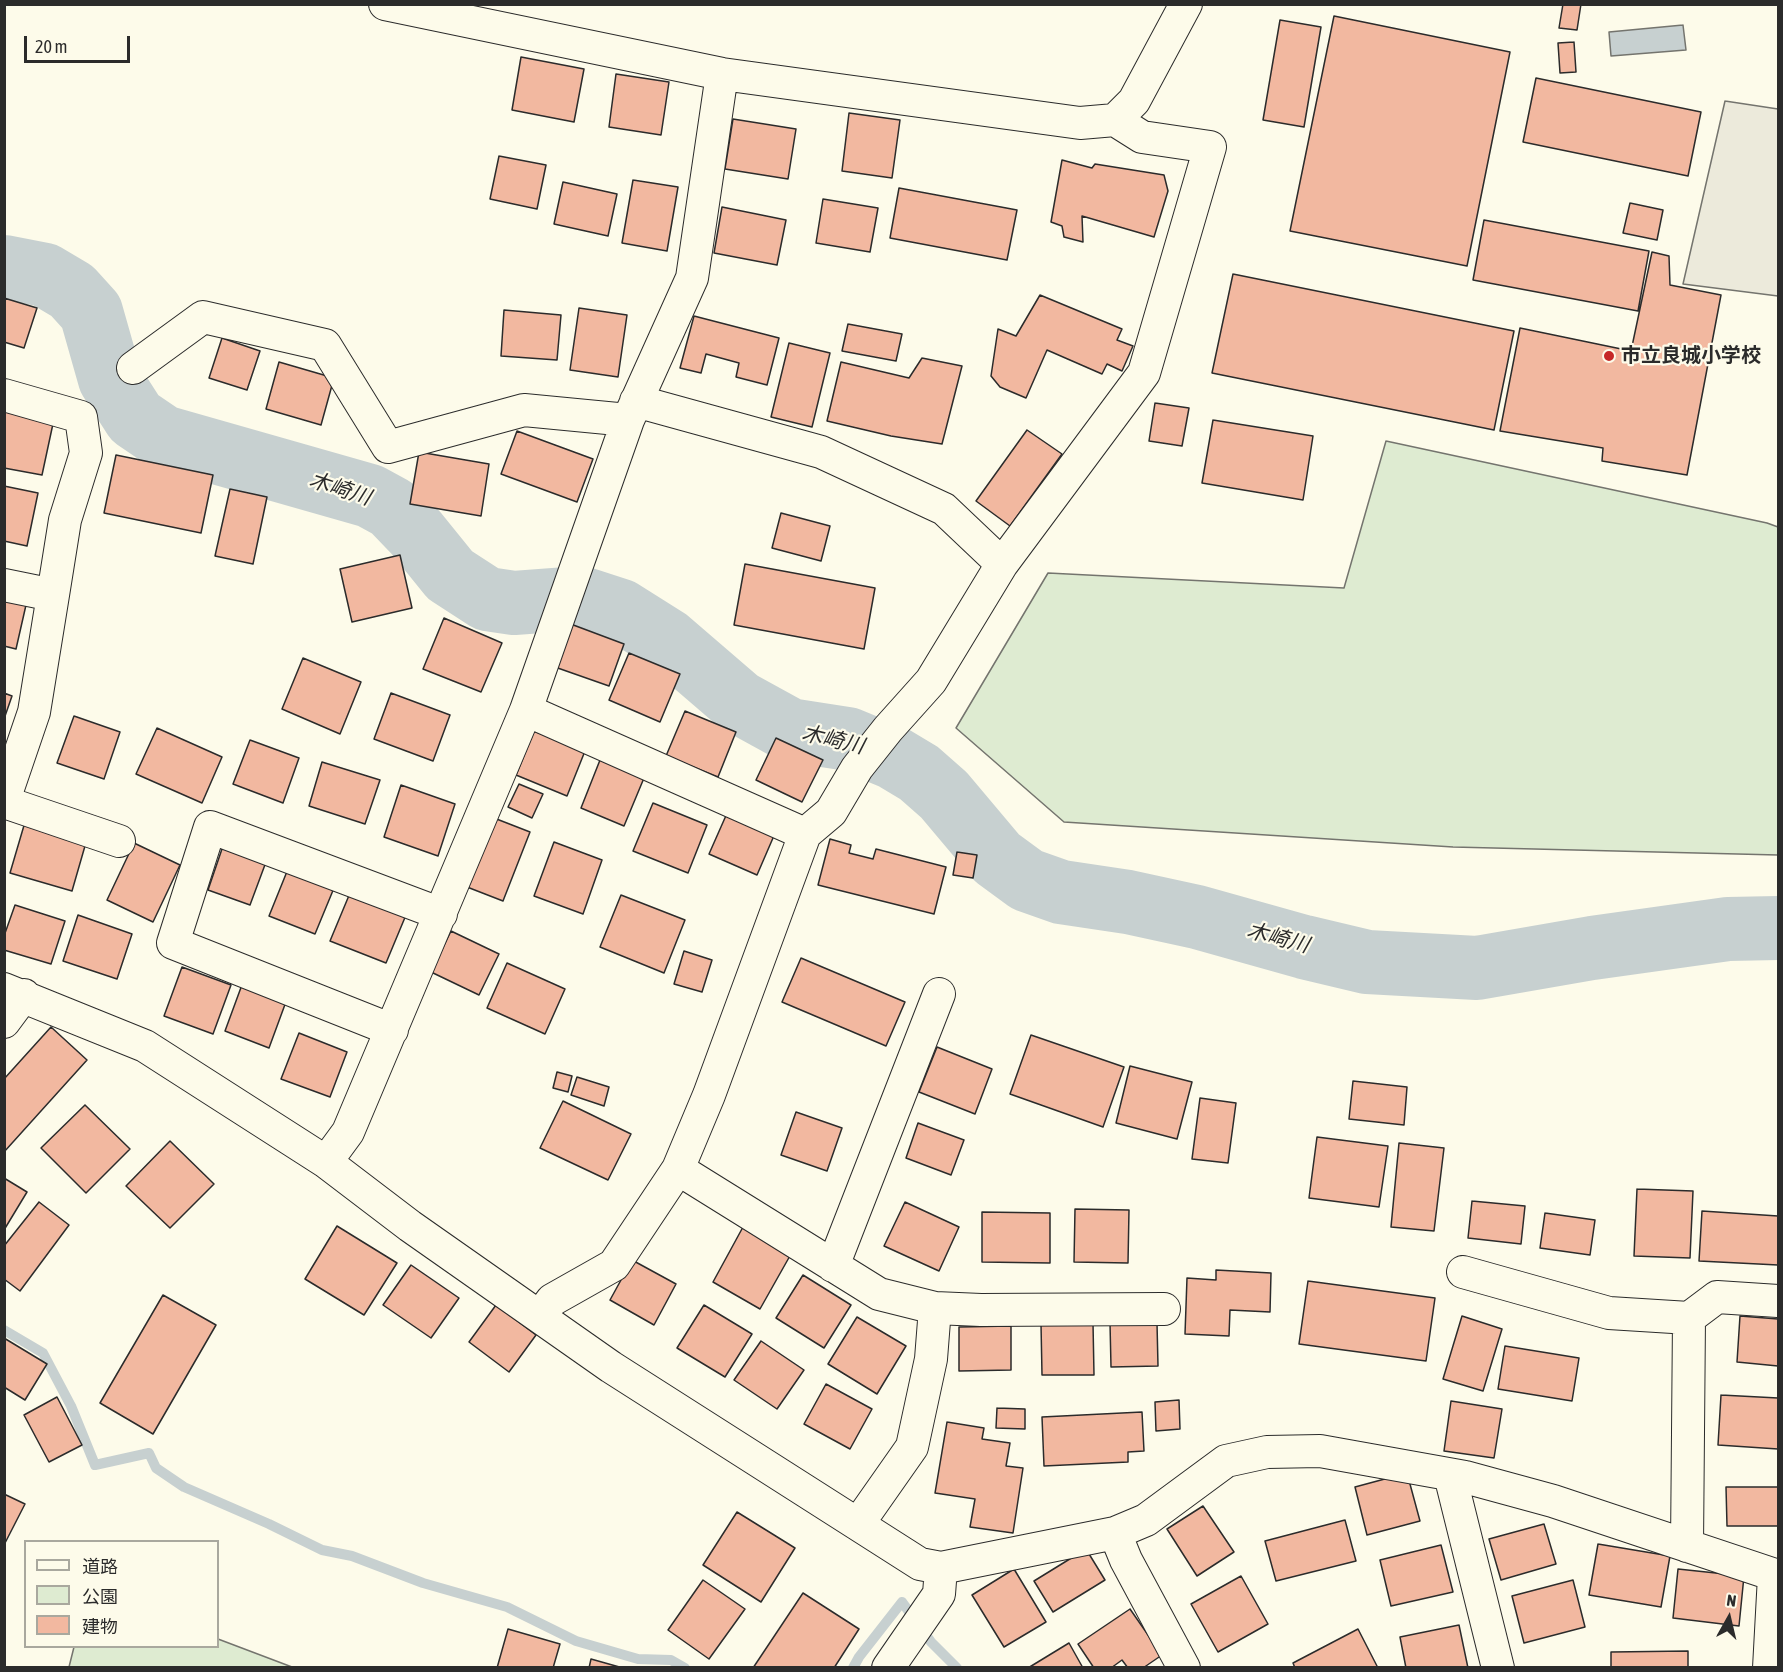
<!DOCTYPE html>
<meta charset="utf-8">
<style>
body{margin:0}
#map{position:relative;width:1783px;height:1672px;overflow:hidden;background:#fdfbea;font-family:"Asap Condensed","Noto Sans JP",sans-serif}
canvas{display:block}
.frame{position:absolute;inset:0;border:6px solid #2b2b2b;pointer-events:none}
.legend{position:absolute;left:24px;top:1540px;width:195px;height:108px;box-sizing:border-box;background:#fdfbea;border:2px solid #a9a89e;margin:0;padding:8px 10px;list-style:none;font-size:18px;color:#2b2b2b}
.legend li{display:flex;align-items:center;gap:12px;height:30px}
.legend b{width:30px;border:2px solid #a9a89e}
.north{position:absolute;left:1699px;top:1588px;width:60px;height:60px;-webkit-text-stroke:4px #fdfbea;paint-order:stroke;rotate:8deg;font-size:16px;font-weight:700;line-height:24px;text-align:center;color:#2b2b2b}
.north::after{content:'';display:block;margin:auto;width:21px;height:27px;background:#2b2b2b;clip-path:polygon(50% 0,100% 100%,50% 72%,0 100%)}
.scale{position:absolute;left:24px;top:36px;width:106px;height:27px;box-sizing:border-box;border:3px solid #2b2b2b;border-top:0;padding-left:8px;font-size:18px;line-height:21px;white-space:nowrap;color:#2b2b2b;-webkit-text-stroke:4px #fdfbea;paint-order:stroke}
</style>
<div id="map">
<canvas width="1783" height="1672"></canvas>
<div class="frame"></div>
<ul class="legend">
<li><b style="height:8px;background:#fdfbea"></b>道路</li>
<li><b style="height:16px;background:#deebd1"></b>公園</li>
<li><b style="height:16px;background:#f2b8a0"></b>建物</li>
</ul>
<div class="north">N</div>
<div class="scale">20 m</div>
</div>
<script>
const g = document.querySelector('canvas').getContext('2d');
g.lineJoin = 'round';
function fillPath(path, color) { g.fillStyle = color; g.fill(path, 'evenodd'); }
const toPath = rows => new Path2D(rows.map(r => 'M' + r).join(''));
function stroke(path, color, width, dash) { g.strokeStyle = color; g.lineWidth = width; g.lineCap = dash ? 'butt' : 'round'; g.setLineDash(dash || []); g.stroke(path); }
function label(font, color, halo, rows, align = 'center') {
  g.font = font + ' "Asap Condensed","Noto Sans JP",sans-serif'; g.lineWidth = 4.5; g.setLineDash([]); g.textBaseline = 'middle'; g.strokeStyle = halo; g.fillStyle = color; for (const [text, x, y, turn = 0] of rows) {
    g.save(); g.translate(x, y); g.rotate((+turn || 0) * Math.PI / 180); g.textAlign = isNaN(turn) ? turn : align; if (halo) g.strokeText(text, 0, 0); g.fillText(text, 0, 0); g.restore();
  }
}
const green = toPath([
 [1386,441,1767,523,1778,527,1778,855,1453,847,1064,822,956,728,1048,573,1344,588,1386,441],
 [218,1639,292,1667,69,1667,74,1647,218,1646,218,1639]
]);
const parking = toPath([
 [1725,101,1778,109,1778,296,1683,284,1725,101]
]);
const water = toPath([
 [1683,25,1686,50,1611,56,1609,32,1683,25]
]);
const stream = toPath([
 [4,1330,43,1353,71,1406,95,1465,149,1453,156,1468,184,1487,269,1524,322,1550,352,1556,423,1583,507,1607,576,1641,638,1659,671,1660,685,1668],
 [853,1668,859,1657,902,1602,931,1642,957,1668]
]);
const river = toPath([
 [4,267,45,275,72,291,91,312,110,379,135,418,163,437,370,496,392,508,416,533,450,575,487,599,514,603,581,598,621,611,667,640,739,702,790,730,848,739,894,758,919,773,944,795,997,858,1027,880,1061,892,1128,902,1197,917,1304,947,1367,962,1477,968,1592,948,1728,929,1778,928]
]);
const building = toPath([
 [1563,4,1581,4,1577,30,1559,28,1563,4],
 [1334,16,1510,52,1467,266,1290,231,1334,16],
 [1280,20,1321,27,1304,127,1263,120,1280,20],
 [1574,42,1576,72,1560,73,1558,43,1574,42],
 [521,57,584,69,574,122,512,110,521,57],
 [616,74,669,82,661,135,609,127,616,74],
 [1536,78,1701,112,1688,176,1523,142,1536,78],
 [849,113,900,120,892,178,842,171,849,113],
 [733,119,796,129,788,179,725,169,733,119],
 [499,156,546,165,537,209,490,199,499,156],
 [1062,160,1092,168,1095,164,1164,175,1168,191,1154,237,1082,216,1083,242,1064,237,1062,226,1051,222,1062,160],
 [633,180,678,187,667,251,622,243,633,180],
 [563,182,617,194,608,236,554,224,563,182],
 [899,188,1017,210,1007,260,890,238,899,188],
 [823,199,878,208,870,252,816,243,823,199],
 [1630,203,1663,210,1657,240,1623,233,1630,203],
 [722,207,786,220,777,265,714,253,722,207],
 [1484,220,1649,251,1638,311,1473,280,1484,220],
 [1652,252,1669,256,1670,285,1721,295,1687,475,1602,461,1603,448,1500,431,1520,328,1631,351,1652,252],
 [1233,274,1514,331,1494,430,1212,373,1233,274],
 [1040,295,1122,329,1117,340,1133,346,1122,371,1107,364,1102,374,1047,350,1026,398,1000,387,991,376,998,329,1016,336,1040,295],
 [4,298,37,308,24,348,4,342,4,298],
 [579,308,627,315,618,377,570,370,579,308],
 [504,310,561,315,557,360,501,356,504,310],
 [694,316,779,338,767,385,736,377,739,363,706,354,701,373,680,368,694,316],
 [848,324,902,334,896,361,842,351,848,324],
 [222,338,260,351,247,390,209,378,222,338],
 [789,343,830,353,812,427,771,417,789,343],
 [922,358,962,366,942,444,891,436,827,421,841,362,909,378,922,358],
 [279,362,334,378,321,425,266,409,279,362],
 [1155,403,1189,408,1182,446,1149,441,1155,403],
 [4,409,54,419,42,475,4,468,4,409],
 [1213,420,1313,436,1303,500,1202,483,1213,420],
 [1027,430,1062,454,1010,526,976,501,1027,430],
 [517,431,593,459,577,502,501,474,517,431],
 [419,452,489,464,481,516,410,504,419,452],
 [116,455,213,475,201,533,104,513,116,455],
 [4,486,38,493,27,546,4,541,4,486],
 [230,489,267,497,253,564,215,556,230,489],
 [781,513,830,526,821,561,772,548,781,513],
 [400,555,412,608,352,622,340,569,400,555],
 [745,564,875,588,864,649,734,625,745,564],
 [4,600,26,605,16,649,4,646,4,600],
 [444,618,502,643,481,692,423,669,444,618],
 [568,623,624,644,609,686,552,666,568,623],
 [629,653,680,674,660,722,609,700,629,653],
 [303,658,361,682,340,734,282,709,303,658],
 [4,693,12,696,4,719,4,693],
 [391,693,450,715,433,761,374,739,391,693],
 [685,711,736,732,718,777,666,756,685,711],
 [74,716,120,732,104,779,57,763,74,716],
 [157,728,222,757,202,803,136,774,157,728],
 [534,731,585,751,567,796,516,775,534,731],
 [776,738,823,760,802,802,756,780,776,738],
 [250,740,299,758,283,803,233,784,250,740],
 [600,760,644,778,624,826,581,808,600,760],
 [322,762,380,780,365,824,309,806,322,762],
 [519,784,543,794,532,818,508,807,519,784],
 [401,785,455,804,438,856,384,837,401,785],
 [653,803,707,825,688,873,633,851,653,803],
 [728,811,776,831,757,875,709,854,728,811],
 [494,818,530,832,503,901,467,887,494,818],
 [25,822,87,839,72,891,10,873,25,822],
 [830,839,851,845,849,853,873,859,876,849,946,867,934,914,818,885,830,839],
 [554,842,602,860,583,914,534,896,554,842],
 [134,843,180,865,153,922,107,900,134,843],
 [223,846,266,862,250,905,208,890,223,846],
 [957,852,977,855,973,878,953,875,957,852],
 [288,869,334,888,315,934,269,916,288,869],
 [350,893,406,915,386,963,330,941,350,893],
 [621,895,685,920,664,973,600,947,621,895],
 [15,905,65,921,51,964,4,950,4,936,15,905],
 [78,915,132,934,117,979,63,961,78,915],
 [451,931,499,954,479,995,431,972,451,931],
 [684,951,712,960,702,992,674,984,684,951],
 [801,958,905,1002,886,1046,782,1002,801,958],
 [507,963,565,989,545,1034,487,1008,507,963],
 [182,967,231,985,213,1034,164,1016,182,967],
 [243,982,287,999,269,1048,225,1031,243,982],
 [51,1027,87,1060,4,1152,4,1079,51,1027],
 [299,1033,347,1052,330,1097,281,1079,299,1033],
 [1031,1035,1124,1067,1103,1127,1010,1094,1031,1035],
 [937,1047,992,1069,975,1114,919,1092,937,1047],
 [1130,1066,1192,1082,1177,1139,1116,1123,1130,1066],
 [557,1072,572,1076,568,1092,553,1088,557,1072],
 [577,1077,609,1087,604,1106,571,1095,577,1077],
 [1353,1081,1407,1087,1404,1125,1349,1119,1353,1081],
 [1200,1098,1236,1103,1228,1163,1192,1159,1200,1098],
 [563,1101,631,1134,608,1180,540,1148,563,1101],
 [85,1105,130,1149,86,1193,41,1148,85,1105],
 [796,1112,842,1128,827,1171,781,1155,796,1112],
 [918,1123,964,1140,951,1175,906,1158,918,1123],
 [1317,1137,1388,1146,1379,1207,1309,1198,1317,1137],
 [170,1141,214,1184,170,1228,126,1186,170,1141],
 [1399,1143,1444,1148,1434,1231,1391,1227,1399,1143],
 [4,1178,27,1192,4,1230,4,1178],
 [1637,1189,1693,1191,1690,1258,1634,1256,1637,1189],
 [1472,1201,1525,1206,1521,1244,1468,1238,1472,1201],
 [39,1202,69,1225,20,1291,4,1279,4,1246,39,1202],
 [905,1202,959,1227,939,1271,884,1246,905,1202],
 [1075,1209,1129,1210,1128,1263,1074,1262,1075,1209],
 [1702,1211,1778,1216,1778,1265,1699,1261,1702,1211],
 [982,1212,1050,1213,1050,1263,982,1262,982,1212],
 [1545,1213,1595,1220,1590,1255,1540,1248,1545,1213],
 [337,1226,397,1263,364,1315,305,1279,337,1226],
 [743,1227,791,1254,760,1309,713,1282,743,1227],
 [632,1260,676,1284,654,1325,610,1300,632,1260],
 [411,1265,459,1298,431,1338,383,1305,411,1265],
 [1216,1270,1271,1273,1270,1312,1230,1310,1229,1336,1185,1334,1187,1278,1216,1280,1216,1270],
 [803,1275,851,1305,824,1348,776,1318,803,1275],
 [1308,1281,1435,1298,1426,1361,1299,1344,1308,1281],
 [163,1295,216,1325,153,1434,100,1403,163,1295],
 [496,1305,536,1335,509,1372,469,1342,496,1305],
 [704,1305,752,1334,725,1377,677,1348,704,1305],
 [1462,1316,1502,1329,1483,1391,1443,1379,1462,1316],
 [1740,1316,1778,1319,1778,1366,1737,1362,1740,1316],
 [857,1317,906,1346,877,1394,828,1364,857,1317],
 [1093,1323,1094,1375,1042,1375,1041,1324,1093,1323],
 [1110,1323,1157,1323,1158,1366,1111,1367,1110,1323],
 [1011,1326,1011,1370,959,1371,959,1327,1011,1326],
 [4,1338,47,1364,25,1400,4,1387,4,1338],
 [761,1341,804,1370,777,1409,734,1380,761,1341],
 [1505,1346,1579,1358,1572,1401,1498,1389,1505,1346],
 [826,1384,872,1409,850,1449,804,1424,826,1384],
 [1721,1395,1778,1398,1778,1449,1718,1445,1721,1395],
 [57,1397,82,1445,49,1462,24,1415,57,1397],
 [1179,1400,1180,1429,1156,1431,1155,1402,1179,1400],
 [1451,1401,1502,1409,1494,1458,1444,1451,1451,1401],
 [997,1408,1025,1409,1025,1429,996,1428,997,1408],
 [1142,1412,1144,1451,1128,1452,1128,1462,1044,1466,1042,1417,1142,1412],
 [947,1422,984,1428,982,1439,1010,1443,1006,1466,1023,1468,1013,1533,970,1527,975,1499,935,1493,947,1422],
 [1407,1473,1420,1521,1367,1535,1355,1487,1407,1473],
 [1726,1487,1778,1487,1778,1526,1727,1526,1726,1487],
 [4,1494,25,1504,4,1545,4,1494],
 [1203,1506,1234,1552,1197,1576,1167,1529,1203,1506],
 [737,1512,795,1548,761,1602,703,1565,737,1512],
 [1345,1520,1356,1561,1276,1581,1265,1541,1345,1520],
 [1544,1524,1556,1564,1501,1580,1489,1539,1544,1524],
 [1598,1544,1670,1556,1661,1607,1589,1595,1598,1544],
 [1441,1545,1453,1592,1391,1606,1380,1560,1441,1545],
 [1086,1549,1105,1580,1053,1612,1034,1581,1086,1549],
 [1014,1569,1046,1622,1004,1647,972,1595,1014,1569],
 [1678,1569,1744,1576,1739,1626,1673,1618,1678,1569],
 [1241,1576,1268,1624,1218,1652,1191,1604,1241,1576],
 [703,1580,745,1609,709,1659,668,1630,703,1580],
 [1573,1580,1585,1627,1524,1643,1512,1596,1573,1580],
 [803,1593,859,1629,834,1668,753,1668,803,1593],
 [1130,1609,1162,1655,1143,1668,1128,1668,1122,1660,1111,1668,1094,1668,1078,1644,1130,1609],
 [1459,1625,1468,1668,1406,1668,1400,1637,1459,1625],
 [508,1629,560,1644,553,1668,497,1668,508,1629],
 [1358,1629,1378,1668,1295,1668,1293,1663,1358,1629],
 [1069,1643,1083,1668,1028,1668,1069,1643],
 [1688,1651,1688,1668,1611,1668,1611,1652,1688,1651],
 [591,1659,623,1668,589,1668,591,1659]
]);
const minor = toPath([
 [385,4,722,74,1080,123,1115,120,1134,101,1186,4],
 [133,368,203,317,325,345,388,447,524,410,628,420],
 [4,395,81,417,86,453,65,520,53,595],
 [636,401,821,452,944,509,1002,564],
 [4,585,53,595,34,712,4,800],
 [526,710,628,420,692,278,722,74],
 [4,802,119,841],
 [4,989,145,1046,326,1162,410,1226,611,1367,920,1564,941,1568,1115,1533,1146,1520,1226,1461,1267,1452,1320,1451,1465,1477,1553,1501,1778,1576],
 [4,1022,24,995],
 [392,1030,173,943,210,827,441,914],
 [326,1162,348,1132,526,710,805,834],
 [678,1169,879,1294,935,1308,981,1310,1164,1309],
 [833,1266,939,994],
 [1463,1272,1609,1313,1689,1318,1717,1297,1778,1301],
 [540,1316,552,1300,614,1265,678,1169,709,1095,805,834,831,812,857,768,888,729,931,681,1002,564,1144,373,1210,147,1142,137,1115,120],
 [1450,1475,1498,1668],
 [858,1524,912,1447,931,1359,935,1308],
 [1115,1533,1126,1560,1184,1668],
 [1687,1546,1689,1318],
 [888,1668,939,1594,941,1568],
 [1769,1668,1774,1576]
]);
const markers = [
 [1609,356,6,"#c62828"]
];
const poiNames = [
 ["市立良城小学校",1621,356]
];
const waterNames = [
 ["木崎川",340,489,18],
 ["木崎川",833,740,13],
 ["木崎川",1278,938,15]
];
fillPath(green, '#deebd1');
stroke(green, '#74746e', 1.5);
fillPath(parking, '#eceadb');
stroke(parking, '#74746e', 1.5);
fillPath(water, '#c7d0d0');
stroke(water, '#74746e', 1.5);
stroke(stream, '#c7d0d0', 10);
stroke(river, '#c7d0d0', 64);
fillPath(building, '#f2b8a0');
stroke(building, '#2b2b2b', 1.5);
stroke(minor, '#2b2b2b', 34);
stroke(minor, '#fdfbea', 32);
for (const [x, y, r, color] of markers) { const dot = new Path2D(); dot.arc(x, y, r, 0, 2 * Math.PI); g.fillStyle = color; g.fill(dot); stroke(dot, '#fdfbea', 2); }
label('bold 20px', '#2b2b2b', '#fdfbea', poiNames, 'left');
label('italic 21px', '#2b2b2b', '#fdfbea', waterNames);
</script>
